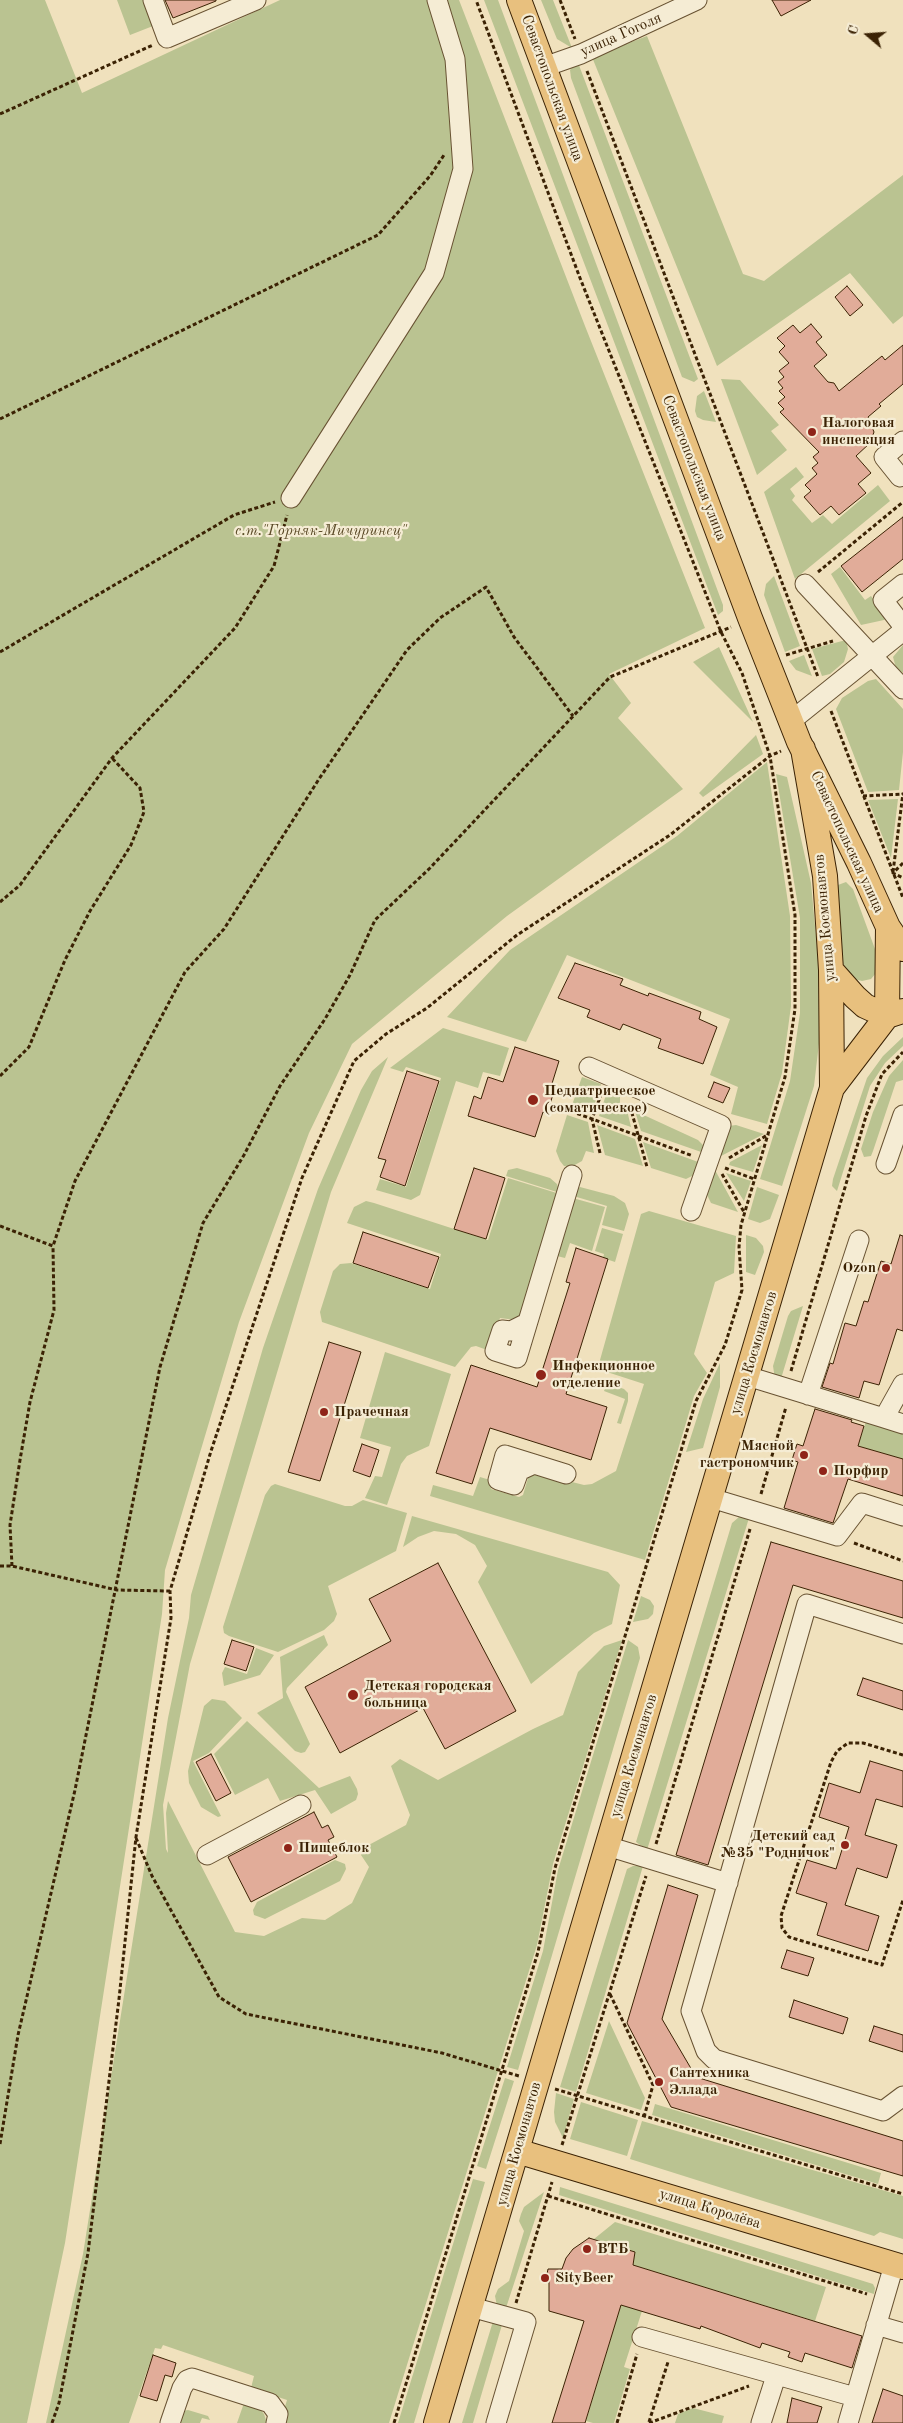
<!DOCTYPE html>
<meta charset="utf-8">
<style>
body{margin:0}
#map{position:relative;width:903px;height:2423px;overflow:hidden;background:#f0e1bd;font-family:"Old Standard TT",serif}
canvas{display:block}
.north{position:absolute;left:843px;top:10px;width:50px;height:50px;-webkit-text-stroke:4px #f5ecd4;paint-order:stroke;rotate:288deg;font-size:14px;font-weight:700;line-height:20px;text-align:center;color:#3b2204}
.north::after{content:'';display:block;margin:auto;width:18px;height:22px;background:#3b2204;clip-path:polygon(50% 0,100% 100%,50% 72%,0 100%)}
</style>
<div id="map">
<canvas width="903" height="2423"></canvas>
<div class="north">С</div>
</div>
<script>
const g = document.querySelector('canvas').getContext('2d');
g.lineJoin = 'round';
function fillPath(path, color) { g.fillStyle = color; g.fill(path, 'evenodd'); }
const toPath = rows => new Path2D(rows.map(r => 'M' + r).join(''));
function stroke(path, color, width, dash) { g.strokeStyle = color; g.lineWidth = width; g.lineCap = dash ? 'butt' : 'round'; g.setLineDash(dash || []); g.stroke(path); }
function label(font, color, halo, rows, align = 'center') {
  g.font = font + ' "Old Standard TT",serif'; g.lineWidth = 4.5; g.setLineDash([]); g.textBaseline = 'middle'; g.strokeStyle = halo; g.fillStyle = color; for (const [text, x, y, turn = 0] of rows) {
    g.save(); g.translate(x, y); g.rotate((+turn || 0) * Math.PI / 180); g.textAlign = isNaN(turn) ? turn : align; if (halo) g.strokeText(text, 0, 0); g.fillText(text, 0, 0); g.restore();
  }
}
const green = toPath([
 [0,0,45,0,82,93,280,0,459,0,585,326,705,628,609,674,631,703,618,718,683,789,507,916,352,1044,309,1133,239,1322,165,1570,162,1614,65,2243,27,2423,0,2423],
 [117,0,143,0,153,26,130,35],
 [484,0,498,0,723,605,723,611,718,615],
 [541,0,553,0,572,48,557,39],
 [647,36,743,274,764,281,903,175,903,316,893,324,850,273,717,366,592,57],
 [577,60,698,379,694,382,682,377,571,78,570,70],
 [721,379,740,380,779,425,771,431,787,450,757,475],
 [704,391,716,422,703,420,697,417,695,411,697,396],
 [796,467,804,477,790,489,795,496,792,500,812,523,823,515,832,524,878,485,890,501,795,579,764,492],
 [840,567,865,600,871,596,887,617,884,620,861,625,831,574],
 [774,576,800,646,785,652,764,595,766,584],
 [846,640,848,649,844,662,830,674,822,676,812,649],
 [903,645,903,673,896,668,893,657],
 [719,647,753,722,693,662],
 [804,655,812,676,796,670,789,661],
 [876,679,903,709,903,752,899,790,868,792,836,709,842,698,868,681],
 [756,735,763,754,703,797,699,793],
 [767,762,790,916,791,1006,782,1073,767,1124,731,1114,738,1087,710,1075,730,1019,567,955,526,1042,447,1017,510,950,677,836],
 [776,774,787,777,811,883,821,990,821,1026,814,1086,782,1186,760,1179,790,1081,800,1013,800,918],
 [898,799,891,858,868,800],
 [846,882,853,889,879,960,876,973,871,979,862,981,854,979,847,973,843,964,836,890,838,885],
 [443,1028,509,1048,500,1076,483,1072,478,1088,456,1081,420,1195,411,1200,376,1190,380,1179,406,1187,441,1078,406,1067,403,1072,390,1068],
 [903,1037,903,1046,885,1063,870,1086,837,1191,832,1186,833,1179,867,1078,883,1056],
 [388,1057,331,1192,190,1664,163,1805,166,1849,168,1853,166,1813,168,1801,235,1932,264,1936,302,1918,325,1920,352,1903,369,1867,361,1855,365,1847,406,1825,410,1815,391,1766,400,1759,438,1780,533,1729,563,1715,578,1672,604,1646,622,1640,553,1864,537,1945,389,2423,280,2423,287,2400,251,2388,254,2376,163,2345,161,2349,155,2348,129,2423,46,2423,83,2254,168,1718,189,1618,191,1595,263,1348,318,1189,361,1090,372,1071],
 [903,1060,903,1080,896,1082,873,1151,871,1156,864,1157,861,1149,873,1112,889,1076],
 [582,1077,601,1084,592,1112,572,1105],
 [608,1089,620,1095,620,1104,626,1106,631,1127,599,1116],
 [635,1111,698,1140,703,1145,704,1153,641,1131],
 [567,1115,588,1122,594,1153,586,1151,582,1161,571,1167,564,1166,560,1161,556,1151],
 [597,1125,635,1139,643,1166,605,1155],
 [736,1125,764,1134,719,1157,729,1126],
 [643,1142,701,1163,694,1175,686,1179,651,1168],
 [762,1145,753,1172,729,1165,730,1162],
 [517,1168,550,1178,557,1184,560,1193,506,1176,508,1170],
 [715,1170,738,1212,711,1203,707,1195],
 [726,1173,751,1181,744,1201],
 [508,1178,563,1195,529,1310,516,1320,500,1318,490,1351,476,1346,471,1347,455,1367,322,1322,320,1312,333,1271,340,1264,351,1263,430,1289,441,1254,347,1223,354,1207,366,1201,374,1203,488,1240],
 [580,1187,614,1196,625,1203,629,1214,624,1231,602,1225,607,1206,570,1195],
 [757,1187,779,1195,770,1219,760,1223,748,1219],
 [569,1197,605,1207,592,1251,570,1243,565,1258,553,1255],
 [649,1211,736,1236,734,1273,715,1282,694,1354,707,1373,694,1396,645,1560,430,1496,433,1485,473,1496,480,1477,490,1480,491,1489,519,1497,523,1495,528,1478,531,1474,536,1473,584,1485,592,1484,616,1471,644,1384,607,1372,603,1370,600,1360,641,1214],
 [602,1228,623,1234,615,1262,603,1258,604,1254,595,1251],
 [746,1235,756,1238,763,1246,764,1252,755,1275,746,1272],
 [803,1306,780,1382,775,1379,773,1366,788,1316,791,1311],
 [385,1352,451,1374,429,1446,407,1456,401,1464,387,1505,365,1498,375,1476,382,1477,391,1447,360,1438],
 [720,1363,720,1387,703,1448,686,1452,703,1399],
 [607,1383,624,1389,628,1393,628,1401,621,1424,617,1423,625,1399,604,1391],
 [866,1421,903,1432,903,1459,858,1446],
 [275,1484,345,1506,352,1506,363,1500,407,1513,396,1551,328,1586,337,1614,334,1621,324,1630,278,1652,229,1636,224,1633,223,1627,265,1495,271,1486],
 [412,1516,608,1572,620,1585,612,1624,594,1633,531,1684,478,1582,487,1566,475,1545,456,1534,434,1531,418,1537,403,1547],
 [739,1517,749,1518,647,1850,636,1842,732,1523],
 [641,1596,650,1600,654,1606,653,1614,648,1619,633,1622],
 [324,1635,328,1645,287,1688,286,1692,310,1744,305,1752,301,1753,295,1751,257,1713,283,1698,280,1657],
 [628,1640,638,1647,640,1658,518,2070,507,2067,543,1951,558,1870],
 [256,1648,274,1655,260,1675,224,1686,222,1673,225,1667,247,1674],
 [212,1699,225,1701,242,1718,209,1753,193,1761,221,1816,218,1817,201,1807,189,1783,188,1771,204,1706],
 [247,1721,319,1788,350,1776,357,1789,358,1794,356,1800,331,1814,315,1790,280,1801,268,1778,235,1795,214,1754],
 [335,1860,345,1864,346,1869,340,1881,265,1919,254,1915,253,1910,257,1902],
 [633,1866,643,1866,576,2092,560,2087,627,1869],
 [609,2021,645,2098,641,2110,586,2093],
 [505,2078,514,2081,486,2169,477,2166],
 [556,2093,574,2099,563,2138,555,2122,554,2112],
 [581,2102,638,2120,627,2156,570,2139],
 [655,2104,881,2173,878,2184,652,2115],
 [642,2121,903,2196,903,2239,880,2232,874,2236,630,2159],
 [473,2179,485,2182,414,2423,398,2423],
 [560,2187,873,2284,875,2288,874,2294,559,2195],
 [544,2192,504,2314,497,2306,495,2296,498,2289,509,2281,524,2231,519,2221,521,2214,524,2207],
 [615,2222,826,2287,815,2321,633,2265,635,2252,594,2239],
 [621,2305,642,2311,624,2367,630,2369,614,2423,593,2423,586,2421],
 [494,2318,504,2318,473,2423,462,2423],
 [244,2403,260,2409,264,2414,267,2423,237,2423],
 [693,2408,724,2416,722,2423,675,2423,678,2414],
 [188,2410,208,2416,210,2420,202,2418,200,2423,176,2423,183,2411]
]);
const building = toPath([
 [165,0,216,0,216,1,173,18,165,0],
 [772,0,811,0,781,16,772,0],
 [847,286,863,305,850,316,835,297,847,286],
 [811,324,822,337,816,342,827,355,814,366,828,382,834,383,839,391,882,356,885,360,903,345,903,384,879,404,881,406,868,417,874,432,870,443,856,456,871,473,858,484,866,493,839,515,831,506,820,515,804,497,811,491,805,485,817,474,812,468,818,463,813,457,819,452,780,412,784,409,778,403,785,397,779,391,783,388,778,382,784,377,779,371,789,363,779,352,785,346,777,338,793,325,800,333,811,324],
 [903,517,903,559,862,592,841,566,903,517],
 [575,963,623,979,620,985,648,996,649,993,701,1012,699,1019,717,1027,703,1064,658,1048,661,1039,623,1024,620,1030,587,1017,590,1010,558,998,575,963],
 [515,1047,559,1061,550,1090,554,1091,547,1114,543,1112,535,1137,468,1116,474,1096,481,1099,488,1077,503,1082,515,1047],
 [407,1071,439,1081,405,1186,380,1177,386,1160,378,1158,407,1071],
 [714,1082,730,1088,723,1103,708,1097,714,1082],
 [474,1168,505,1178,486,1239,454,1229,474,1168],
 [363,1232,439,1257,428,1288,353,1263,363,1232],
 [900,1235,903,1236,903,1331,897,1329,879,1385,864,1381,859,1398,822,1387,830,1363,833,1364,845,1323,856,1326,864,1301,868,1302,881,1261,891,1264,900,1235],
 [576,1248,608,1259,566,1394,607,1407,591,1460,490,1428,472,1484,436,1473,471,1365,537,1387,570,1283,566,1282,576,1248],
 [329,1342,361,1352,320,1481,288,1472,329,1342],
 [815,1409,852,1420,851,1422,864,1426,858,1446,903,1459,903,1496,848,1479,833,1523,784,1508,798,1462,792,1460,797,1444,803,1446,815,1409],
 [362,1444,379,1450,370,1477,353,1471,362,1444],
 [771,1542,903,1581,903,1618,793,1585,708,1865,676,1855,771,1542],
 [438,1563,516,1711,445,1749,423,1708,340,1753,305,1687,391,1641,369,1599,438,1563],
 [232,1640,254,1647,246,1671,224,1664,232,1640],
 [863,1678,903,1691,903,1710,857,1695,863,1678],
 [211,1754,231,1793,216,1801,196,1762,211,1754],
 [870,1761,903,1771,903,1807,876,1799,865,1835,897,1845,887,1878,857,1868,845,1905,879,1916,868,1951,817,1935,827,1903,796,1893,807,1860,836,1869,849,1827,819,1817,829,1783,860,1793,870,1761],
 [314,1812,322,1828,328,1825,334,1837,328,1840,337,1857,251,1902,228,1857,314,1812],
 [668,1885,698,1895,662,2019,696,2077,903,2141,903,2176,671,2107,627,2023,668,1885],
 [787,1950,814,1958,808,1976,781,1968,787,1950],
 [794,2000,848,2018,843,2034,789,2017,794,2000],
 [874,2026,903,2035,903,2052,869,2041,874,2026],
 [589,2238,635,2252,633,2265,862,2336,852,2368,805,2353,802,2362,788,2357,790,2352,762,2343,760,2348,701,2326,700,2329,621,2305,585,2423,552,2423,584,2321,549,2311,549,2281,547,2274,548,2269,562,2269,566,2258,573,2249,589,2238],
 [153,2355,176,2363,172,2377,165,2375,157,2401,140,2396,153,2355],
 [883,2389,903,2396,903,2423,872,2423,883,2389],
 [792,2398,822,2407,817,2423,787,2423,792,2398]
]);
const path = toPath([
 [560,0,575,39],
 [587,71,818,677],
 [0,114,153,45],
 [0,419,378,235,430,176,444,155],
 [818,572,903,502],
 [0,652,234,515,275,502],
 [786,655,833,641],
 [831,711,903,898],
 [863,796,903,794],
 [903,863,893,873,903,878],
 [893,872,903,793],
 [0,902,20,885,112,758,235,628,274,566,287,515],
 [0,1076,29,1047,65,960,90,911,131,845,144,812,140,788,112,758],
 [630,1106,647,1167],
 [565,1109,693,1156],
 [600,1153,592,1119,602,1092],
 [729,1158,769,1134],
 [725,1168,754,1179],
 [722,1174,744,1212],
 [0,1226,53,1246,75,1181,185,972,224,929,319,779,407,650,440,618,486,587,514,637,573,716],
 [791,1371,866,1116,882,1074,903,1052],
 [761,1494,786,1407],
 [854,1543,903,1561],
 [0,1566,12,1566,117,1590,170,1591],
 [12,1566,10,1525,20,1460,30,1402,54,1310,53,1246],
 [903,1755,863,1743,848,1743,837,1751,831,1762,781,1916,782,1928,789,1937,882,1965,903,1900],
 [136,1838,152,1876,219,1997,246,2014,442,2053,519,2076],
 [656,1844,750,1529],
 [610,1994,653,2085,644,2117],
 [555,2089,903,2194],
 [0,2144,18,2035,75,1790,160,1367,203,1223,244,1155,280,1086,325,1019,350,975,375,920,430,868,610,677,731,627],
 [562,2145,646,1876],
 [548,2196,867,2294],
 [516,2303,552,2182],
 [649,2422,668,2362],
 [52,2423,59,2403,88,2253,119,1999,136,1837,171,1618,170,1591,211,1451,302,1178,354,1061,386,1034,427,1008,517,935,670,835,770,756,781,751],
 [394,2423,538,1952,555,1868,696,1401,725,1345,742,1290,739,1247,741,1225,785,1077,795,1009,795,915,770,756,742,673,721,632,580,278,476,0],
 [617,2423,637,2354],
 [649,2423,749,2386]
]);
const minor = toPath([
 [153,0,167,38,256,0],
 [544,67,581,54,697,0],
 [900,477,884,457,903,441],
 [291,498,434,273,463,169,455,59,437,0],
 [805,584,903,689],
 [903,584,883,600,903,626],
 [791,721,903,631],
 [589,1067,721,1125,691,1211],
 [886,1164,903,1115],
 [527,1323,511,1331,502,1330,495,1351,517,1358,572,1175],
 [747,1376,884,1418,903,1384],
 [808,1395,859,1240],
 [884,1418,903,1424],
 [534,1464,519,1471,514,1485,498,1480,505,1455,534,1464,566,1474],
 [711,1498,837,1536,862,1503,903,1516],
 [903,1634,807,1604,691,2011,706,2051,714,2059,883,2111,903,2096],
 [607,1846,728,1883],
 [207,1855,301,1805],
 [471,2307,526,2322,496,2423],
 [876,2325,903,2333],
 [642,2337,855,2397],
 [170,2423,182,2388,187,2380,192,2378,270,2403,278,2414,276,2423],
 [761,2423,776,2376],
 [848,2423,894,2265]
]);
const major = toPath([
 [519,0,750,618,799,742,859,863,888,927,903,949],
 [831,970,855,997,865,1006,887,1016],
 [887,1016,888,927],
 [832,1088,887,1016,903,1011],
 [517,2151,903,2267],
 [436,2423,832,1088,831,970,825,876,803,749]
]);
const markers = [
 [812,432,5,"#8f2418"],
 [533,1100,6,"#8f2418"],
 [886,1268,5,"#8f2418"],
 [541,1375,6,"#8f2418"],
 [324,1412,5,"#8f2418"],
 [804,1455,5,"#8f2418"],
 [823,1471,5,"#8f2418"],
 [353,1695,6,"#8f2418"],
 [845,1845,5,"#8f2418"],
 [288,1848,5,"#8f2418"],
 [659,2082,5,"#8f2418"],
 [587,2249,5,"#8f2418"],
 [545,2278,5,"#8f2418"]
];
const streetNames = [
 ["улица Гоголя",621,35,-24],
 ["Севастопольская улица",552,88,70],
 ["Севастопольская улица",694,468,69],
 ["Севастопольская улица",847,842,65],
 ["улица Космонавтов",825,918,-95],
 ["улица Космонавтов",754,1353,-73],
 ["улица Космонавтов",634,1756,-73],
 ["улица Космонавтов",519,2144,-74],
 ["улица Королёва",710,2209,17]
];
const poiNames = [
 ["Налоговая",822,423],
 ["инспекция",822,440],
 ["Педиатрическое",544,1091],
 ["(соматическое)",544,1108],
 ["Ozon",876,1268,"right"],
 ["Инфекционное",552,1366],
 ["отделение",552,1383],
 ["Прачечная",334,1412],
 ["Мясной",794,1446,"right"],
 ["гастрономчик",794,1463,"right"],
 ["Порфир",833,1471],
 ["Детская городская",364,1686],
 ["больница",364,1703],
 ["Детский сад",835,1836,"right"],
 ["№35 \"Родничок\"",835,1853,"right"],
 ["Пищеблок",298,1848],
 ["Сантехника",669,2073],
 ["Эллада",669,2090],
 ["ВТБ",597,2249],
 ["SityBeer",555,2278]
];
const parkNames = [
 ["с.т.\"Горняк-Мичуринец\"",321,531]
];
fillPath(green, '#bac391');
fillPath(building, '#e1ac99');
stroke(building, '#3b2204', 1);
stroke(minor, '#685232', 21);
stroke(major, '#3b2204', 26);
stroke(path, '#3b2204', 3, [4, 2.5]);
stroke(minor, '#f5ecd4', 19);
stroke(major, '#e8c07e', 24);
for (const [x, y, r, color] of markers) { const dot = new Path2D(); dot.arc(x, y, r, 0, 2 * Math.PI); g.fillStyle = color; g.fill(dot); stroke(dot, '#f5ecd4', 2); }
label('15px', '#3b2204', '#f5ecd4', streetNames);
label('bold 15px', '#3b2204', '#f5ecd4', poiNames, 'left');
label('italic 15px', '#5b4a27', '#f5ecd4', parkNames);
</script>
